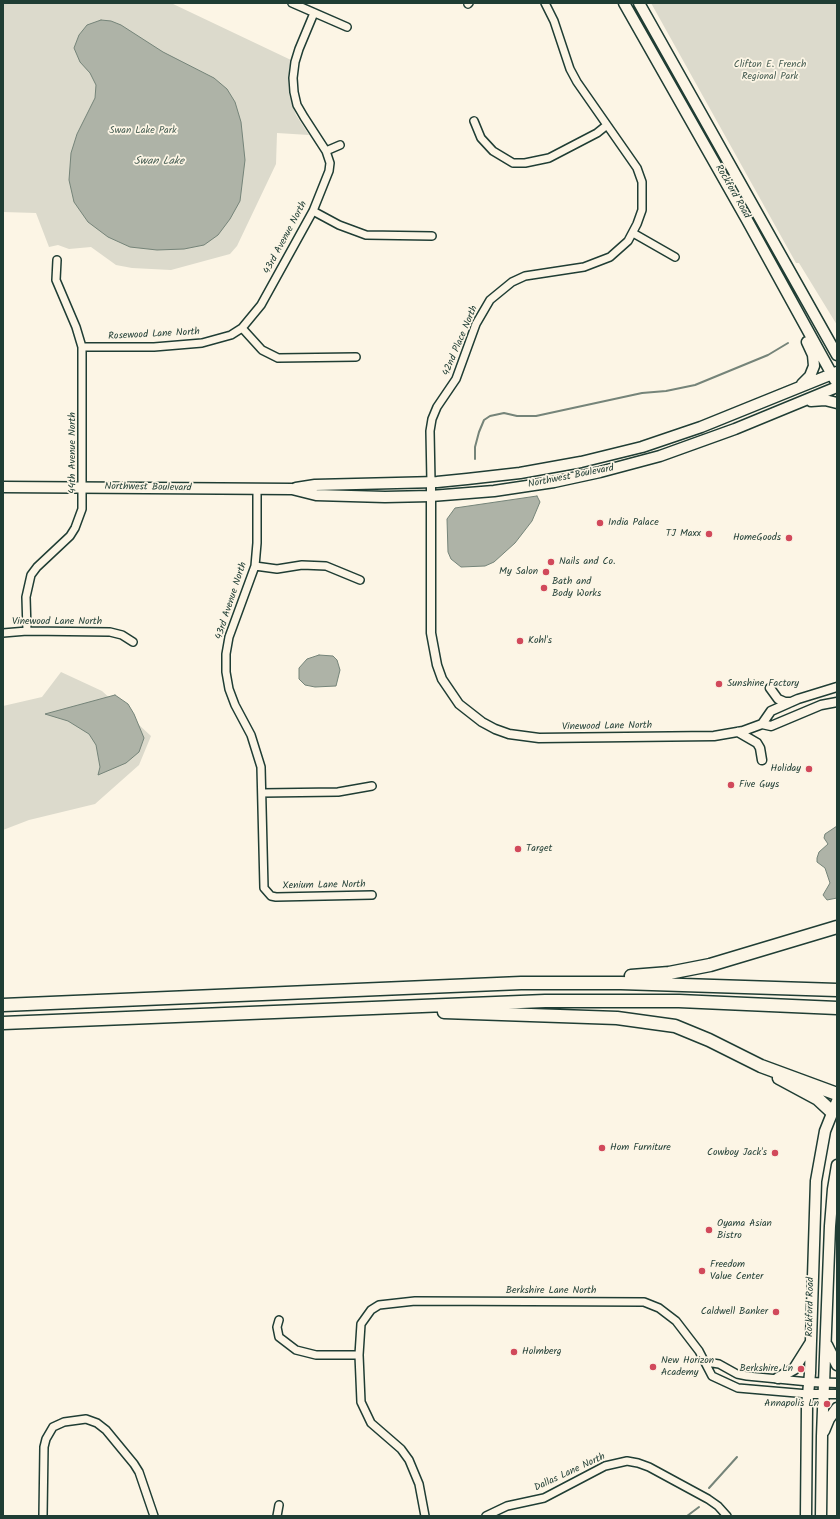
<!DOCTYPE html>
<style>
body{margin:0}
#map{position:relative;width:840px;height:1519px;overflow:hidden;background:#fcf5e5;font-family:Kalam,sans-serif}
canvas{display:block}
.frame{position:absolute;inset:0;border:4px solid #1f3d34;pointer-events:none}
</style>
<div id="map">
<canvas width="840" height="1519"></canvas>
<div class="frame"></div>
</div>
<script>
const g = document.querySelector('canvas').getContext('2d');
g.lineJoin = 'round';
function fillPath(path, color) { g.fillStyle = color; g.fill(path, 'evenodd'); }
const toPath = rows => new Path2D(rows.map(r => 'M' + r).join(''));
function stroke(path, color, width, dash) { g.strokeStyle = color; g.lineWidth = width; g.lineCap = dash ? 'butt' : 'round'; g.setLineDash(dash || []); g.stroke(path); }
function label(font, color, halo, rows, align = 'center') {
  g.font = font + ' Kalam,sans-serif'; g.lineWidth = 3.5; g.setLineDash([]); g.textBaseline = 'middle'; g.strokeStyle = halo; g.fillStyle = color; for (const [text, x, y, turn = 0] of rows) {
    g.save(); g.translate(x, y); g.rotate((+turn || 0) * Math.PI / 180); g.textAlign = isNaN(turn) ? turn : align; if (halo) g.strokeText(text, 0, 0); g.fillText(text, 0, 0); g.restore();
  }
}
const green = toPath([
 [3,3,171,3,291,60,288,79,289,94,296,115,309,135,277,133,276,164,237,246,230,254,171,270,132,268,116,265,91,247,69,249,58,245,49,247,36,213,3,212],
 [651,3,837,3,837,325,799,263,796,263],
 [61,672,102,691,151,736,139,765,95,804,29,820,3,830,3,706,42,697]
]);
const water = toPath([
 [101,20,111,21,121,25,163,52,214,78,227,89,235,102,241,122,245,160,240,201,230,219,218,235,204,245,184,249,157,250,130,247,108,237,88,222,74,202,69,180,71,153,77,134,95,98,96,85,90,73,80,62,74,48,79,35,87,25,101,20],
 [537,496,540,502,532,521,515,543,494,562,485,566,461,567,451,559,448,552,447,519,455,508,537,496],
 [319,655,333,656,337,660,340,670,336,686,315,687,305,685,299,679,299,668,307,659,319,655],
 [115,695,128,704,134,714,144,738,139,752,126,763,98,775,100,767,96,745,89,734,68,721,45,714,115,695],
 [837,826,837,898,827,900,823,895,830,883,825,868,817,862,817,858,819,852,828,844,824,838,825,834,837,826]
]);
const stream = toPath([
 [475,459,475,447,479,432,484,420,490,416,504,413,517,416,536,416,642,393,666,391,695,385,768,355,788,343],
 [709,1488,737,1457],
 [687,1516,699,1507]
]);
const minor = toPath([
 [292,3,347,27],
 [468,4,469,3],
 [474,121,481,138,493,151,513,163,525,163,549,158,597,133,607,125],
 [326,151,340,145],
 [313,211,339,225,366,235,432,236],
 [633,233,675,257],
 [242,328,261,305,313,211,329,171,330,163,326,151,304,117,297,105,294,92,293,78,295,62,299,49,314,13],
 [82,347,154,347,202,343,231,335,242,328,262,350,278,358,356,357],
 [431,482,430,431,432,419,437,407,456,379,476,324,490,300,512,282,525,276,584,267,610,257,628,241,637,224,642,210,642,182,637,168,577,82,570,69,554,21,545,3],
 [257,489,257,543,255,566,229,637,226,654,226,672,229,689,235,705,251,735,261,767,264,888,271,896,276,897,372,895],
 [255,566,277,569,302,565,326,566,360,580],
 [27,631,26,597,31,575,37,567,70,536,75,528,82,509,82,347,76,327,56,280,57,260],
 [3,633,27,631,110,632,122,635,133,642],
 [262,793,338,792,372,786],
 [279,1320,277,1327,279,1337,296,1350,316,1355,359,1355],
 [706,1362,719,1364,737,1374,747,1376,809,1382],
 [43,1516,44,1447,46,1439,53,1427,64,1422,86,1419,97,1423,106,1430,134,1464,139,1472,154,1516],
 [277,1516,279,1505],
 [425,1516,419,1484,409,1460,401,1449,371,1423,361,1402,359,1355,361,1324,371,1310,379,1305,415,1301,644,1302,659,1308,676,1321,699,1351,712,1376,738,1388,808,1394],
 [486,1516,507,1506,544,1498,605,1466,627,1461,638,1463,649,1467,708,1499,718,1506,727,1516]
]);
const tertiary = toPath([
 [431,482,431,633,437,665,442,679,459,704,482,722,495,729,509,734,539,738,714,736,743,731,762,724,771,726,821,705,837,702],
 [770,688,778,699,785,702,791,702],
 [762,724,771,711,798,699,837,687],
 [738,732,757,743,760,748,762,760],
 [809,1382,837,1383],
 [808,1394,837,1394]
]);
const secondary = toPath([
 [624,3,747,220,835,380],
 [639,3,837,355],
 [802,384,810,376,814,366,813,355,807,342],
 [811,401,825,400,837,403],
 [3,487,292,489,316,495,385,497,431,496,494,491,554,482,600,472,660,456,735,429,837,387],
 [296,488,315,485,437,482,467,479,520,473,581,462,642,447,701,427,837,372],
 [827,1345,837,1365],
 [778,1378,794,1369,811,1342],
 [824,1431,829,1419,837,1408],
 [806,1516,807,1406,810,1373,816,1181,825,1131,837,1101],
 [821,1516,822,1436,830,1226,833,1189,837,1165]
]);
const motorway = toPath([
 [631,976,669,973,710,965,837,927],
 [3,1005,521,983,621,983,837,990],
 [444,1012,617,1018,675,1026,709,1040,761,1066,837,1094],
 [3,1023,545,1001,679,1001,837,1008],
 [779,1078,818,1099,832,1112]
]);
const markers = [
 [600,523,4,"#d1495b"],
 [709,534,4,"#d1495b"],
 [789,538,4,"#d1495b"],
 [551,562,4,"#d1495b"],
 [546,572,4,"#d1495b"],
 [544,588,4,"#d1495b"],
 [520,641,4,"#d1495b"],
 [719,684,4,"#d1495b"],
 [809,769,4,"#d1495b"],
 [731,785,4,"#d1495b"],
 [518,849,4,"#d1495b"],
 [602,1148,4,"#d1495b"],
 [775,1153,4,"#d1495b"],
 [709,1230,4,"#d1495b"],
 [702,1271,4,"#d1495b"],
 [776,1312,4,"#d1495b"],
 [514,1352,4,"#d1495b"],
 [653,1367,4,"#d1495b"],
 [801,1369,4,"#d1495b"],
 [827,1404,4,"#d1495b"]
];
const parkNames = [
 ["Clifton E. French",770,65],
 ["Regional Park",770,77],
 ["Swan Lake Park",143,131]
];
const streetNames = [
 ["Rockford Road",732,192,60],
 ["43rd Avenue North",286,238,-62],
 ["Rosewood Lane North",154,335,-3],
 ["42nd Place North",461,341,-67],
 ["44th Avenue North",73,453,-90],
 ["Northwest Boulevard",571,477,-11],
 ["Northwest Boulevard",148,488,1],
 ["43rd Avenue North",232,601,-72],
 ["Vinewood Lane North",57,622],
 ["Vinewood Lane North",607,727,-1],
 ["Xenium Lane North",324,886,-1],
 ["Berkshire Lane North",551,1291],
 ["Rockford Road",811,1307,-89],
 ["Dallas Lane North",570,1473,-25]
];
const poiNames = [
 ["India Palace",608,523],
 ["TJ Maxx",701,534,"right"],
 ["HomeGoods",781,538,"right"],
 ["Nails and Co.",559,562],
 ["My Salon",538,572,"right"],
 ["Bath and",552,582],
 ["Body Works",552,594],
 ["Kohl's",528,641],
 ["Sunshine Factory",727,684],
 ["Holiday",801,769,"right"],
 ["Five Guys",739,785],
 ["Target",526,849],
 ["Hom Furniture",610,1148],
 ["Cowboy Jack's",767,1153,"right"],
 ["Oyama Asian",717,1224],
 ["Bistro",717,1236],
 ["Freedom",710,1265],
 ["Value Center",710,1277],
 ["Caldwell Banker",768,1312,"right"],
 ["Holmberg",522,1352],
 ["New Horizon",661,1361],
 ["Academy",661,1373],
 ["Berkshire Ln",793,1369,"right"],
 ["Annapolis Ln",819,1404,"right"]
];
const waterNames = [
 ["Swan Lake",159,162]
];
fillPath(green, '#dcdacc');
fillPath(water, '#aeb3a7');
stroke(water, '#758479', 1);
stroke(stream, '#758479', 2);
stroke(minor, '#1f3d34', 10);
stroke(tertiary, '#1f3d34', 11);
stroke(secondary, '#1f3d34', 13);
stroke(motorway, '#1f3d34', 15);
stroke(minor, '#fcf5e5', 7);
stroke(tertiary, '#fcf5e5', 8);
stroke(secondary, '#fcf5e5', 10);
stroke(motorway, '#fcf5e5', 12);
for (const [x, y, r, color] of markers) { const dot = new Path2D(); dot.arc(x, y, r, 0, 2 * Math.PI); g.fillStyle = color; g.fill(dot); stroke(dot, '#fcf5e5', 1.5); }
label('10px', '#455c52', '#fcf5e5', parkNames);
label('10px', '#1f3d34', '#fcf5e5', streetNames);
label('10px', '#1f3d34', '#fcf5e5', poiNames, 'left');
label('italic 11px', '#435a51', '#fcf5e5', waterNames);
</script>
